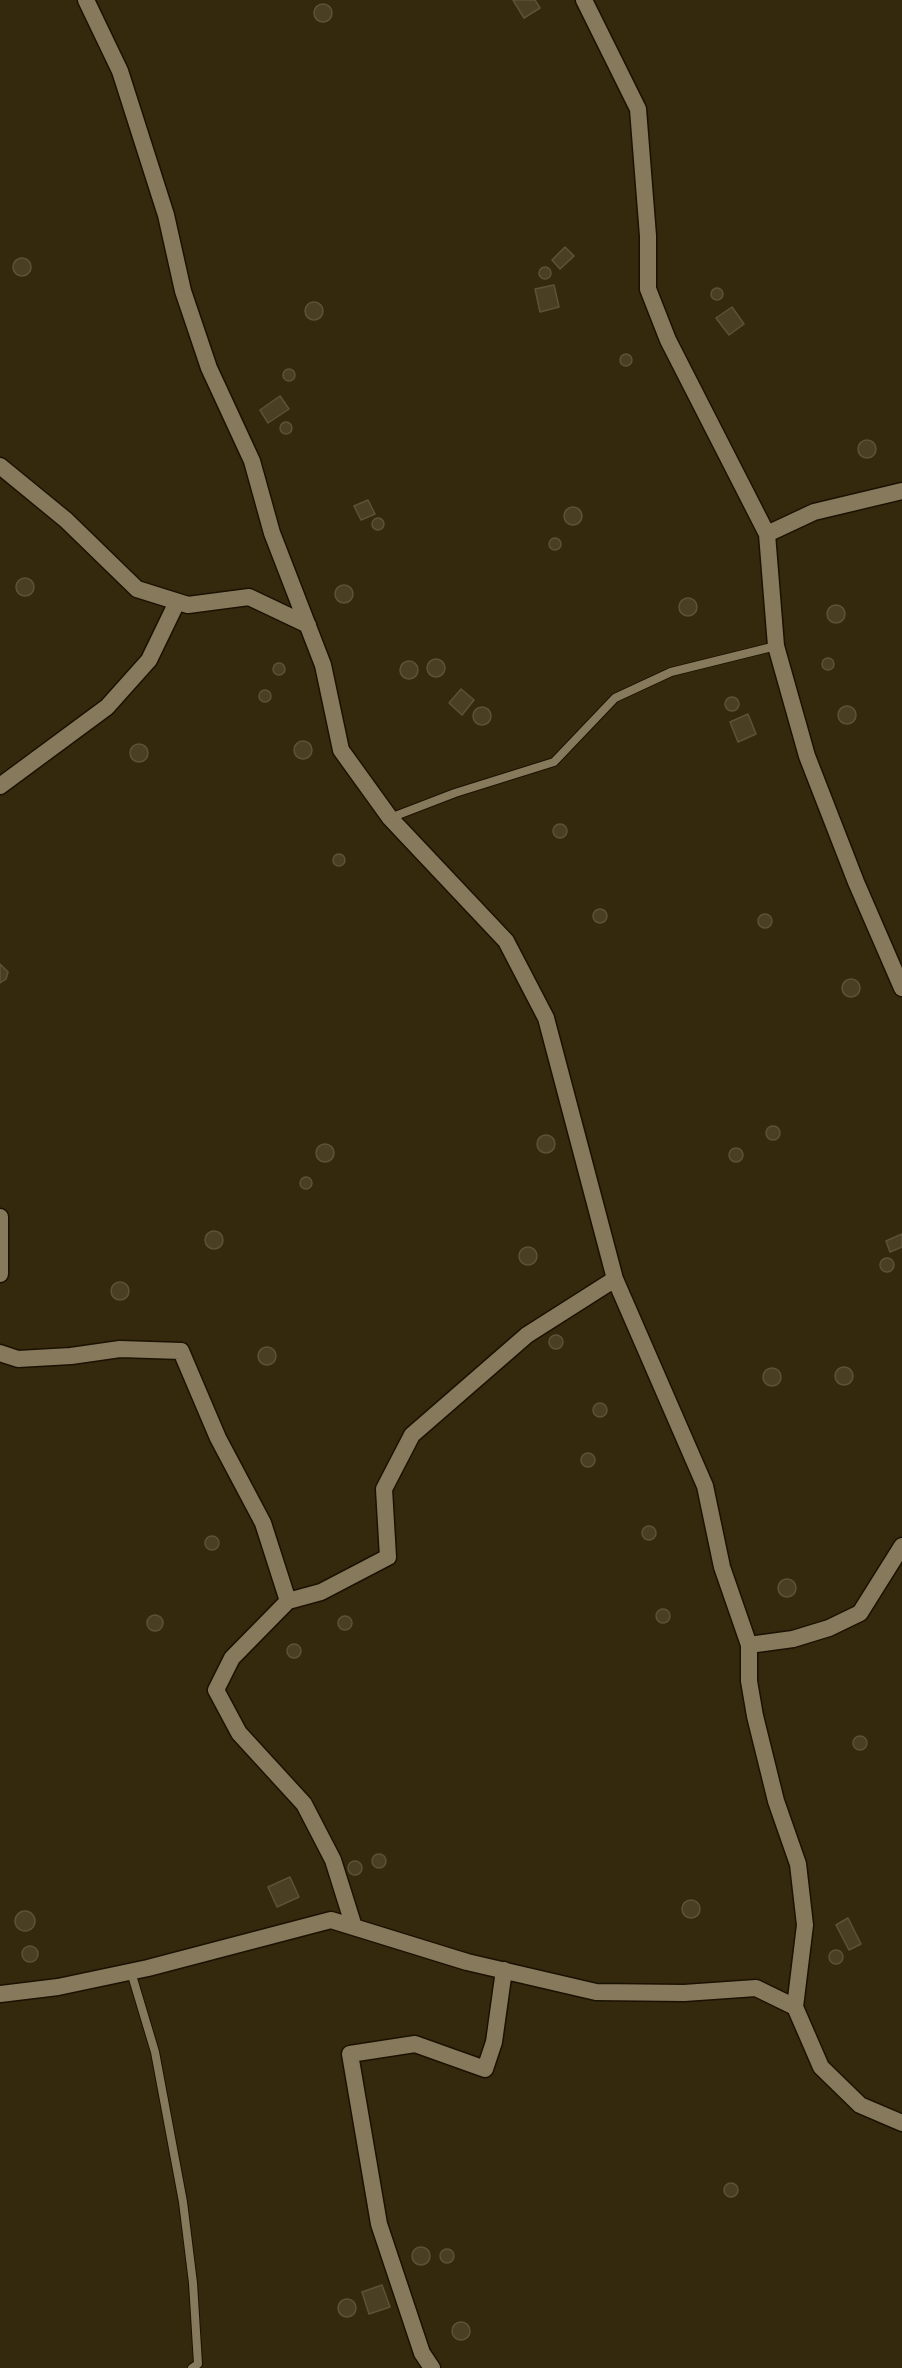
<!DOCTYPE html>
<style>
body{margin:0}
canvas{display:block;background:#34290d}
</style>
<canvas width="902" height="2368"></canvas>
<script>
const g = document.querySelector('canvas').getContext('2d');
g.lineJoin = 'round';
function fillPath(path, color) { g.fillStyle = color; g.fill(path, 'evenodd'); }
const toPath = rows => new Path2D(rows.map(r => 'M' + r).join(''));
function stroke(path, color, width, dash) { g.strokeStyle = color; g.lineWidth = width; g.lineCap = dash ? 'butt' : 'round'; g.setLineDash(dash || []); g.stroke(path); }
const building = toPath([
 [513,0,535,0,540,8,524,18,513,0],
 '314 13a9 9 0 1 1 18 0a9 9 0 1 1-18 0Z',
 [565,247,574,256,560,269,552,260,565,247],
 '13 267a9 9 0 1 1 18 0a9 9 0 1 1-18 0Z',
 '539 273a6 6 0 1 1 12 0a6 6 0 1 1-12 0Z',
 [554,285,559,307,540,312,535,289,554,285],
 '711 294a6 6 0 1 1 12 0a6 6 0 1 1-12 0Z',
 '305 311a9 9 0 1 1 18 0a9 9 0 1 1-18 0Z',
 [732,307,744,324,729,335,716,318,732,307],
 '620 360a6 6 0 1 1 12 0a6 6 0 1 1-12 0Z',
 '283 375a6 6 0 1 1 12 0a6 6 0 1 1-12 0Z',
 [280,396,289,409,268,423,260,410,280,396],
 '280 428a6 6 0 1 1 12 0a6 6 0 1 1-12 0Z',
 '858 449a9 9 0 1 1 18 0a9 9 0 1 1-18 0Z',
 [368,500,375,514,361,520,354,506,368,500],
 '564 516a9 9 0 1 1 18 0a9 9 0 1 1-18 0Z',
 '372 524a6 6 0 1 1 12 0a6 6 0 1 1-12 0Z',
 '549 544a6 6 0 1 1 12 0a6 6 0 1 1-12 0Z',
 '16 587a9 9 0 1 1 18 0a9 9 0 1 1-18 0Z',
 '335 594a9 9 0 1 1 18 0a9 9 0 1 1-18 0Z',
 '679 607a9 9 0 1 1 18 0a9 9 0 1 1-18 0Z',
 '827 614a9 9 0 1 1 18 0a9 9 0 1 1-18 0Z',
 '822 664a6 6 0 1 1 12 0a6 6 0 1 1-12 0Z',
 '427 668a9 9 0 1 1 18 0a9 9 0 1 1-18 0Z',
 '400 670a9 9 0 1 1 18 0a9 9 0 1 1-18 0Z',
 '273 669a6 6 0 1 1 12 0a6 6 0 1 1-12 0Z',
 [461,689,474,700,462,715,449,703,461,689],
 '259 696a6 6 0 1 1 12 0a6 6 0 1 1-12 0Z',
 '725 704a7 7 0 1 1 14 0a7 7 0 1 1-14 0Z',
 '838 715a9 9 0 1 1 18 0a9 9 0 1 1-18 0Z',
 '473 716a9 9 0 1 1 18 0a9 9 0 1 1-18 0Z',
 [748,714,756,734,738,742,730,722,748,714],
 '294 750a9 9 0 1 1 18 0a9 9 0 1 1-18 0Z',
 '130 753a9 9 0 1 1 18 0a9 9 0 1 1-18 0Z',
 '553 831a7 7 0 1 1 14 0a7 7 0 1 1-14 0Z',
 '333 860a6 6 0 1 1 12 0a6 6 0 1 1-12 0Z',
 '593 916a7 7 0 1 1 14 0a7 7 0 1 1-14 0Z',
 '758 921a7 7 0 1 1 14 0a7 7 0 1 1-14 0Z',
 [0,964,8,972,6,979,0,983,0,964],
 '842 988a9 9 0 1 1 18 0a9 9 0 1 1-18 0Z',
 '766 1133a7 7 0 1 1 14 0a7 7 0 1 1-14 0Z',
 '537 1144a9 9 0 1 1 18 0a9 9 0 1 1-18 0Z',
 '316 1153a9 9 0 1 1 18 0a9 9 0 1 1-18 0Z',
 '729 1155a7 7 0 1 1 14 0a7 7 0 1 1-14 0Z',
 '300 1183a6 6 0 1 1 12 0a6 6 0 1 1-12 0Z',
 '205 1240a9 9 0 1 1 18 0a9 9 0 1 1-18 0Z',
 [902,1234,902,1247,890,1252,886,1241,902,1234],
 '519 1256a9 9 0 1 1 18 0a9 9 0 1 1-18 0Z',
 '880 1265a7 7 0 1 1 14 0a7 7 0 1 1-14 0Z',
 '111 1291a9 9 0 1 1 18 0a9 9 0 1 1-18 0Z',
 '549 1342a7 7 0 1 1 14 0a7 7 0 1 1-14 0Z',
 '258 1356a9 9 0 1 1 18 0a9 9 0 1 1-18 0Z',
 '835 1376a9 9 0 1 1 18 0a9 9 0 1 1-18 0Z',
 '763 1377a9 9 0 1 1 18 0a9 9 0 1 1-18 0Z',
 '593 1410a7 7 0 1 1 14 0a7 7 0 1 1-14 0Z',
 '581 1460a7 7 0 1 1 14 0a7 7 0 1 1-14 0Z',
 '642 1533a7 7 0 1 1 14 0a7 7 0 1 1-14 0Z',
 '205 1543a7 7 0 1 1 14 0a7 7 0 1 1-14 0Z',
 '778 1588a9 9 0 1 1 18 0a9 9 0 1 1-18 0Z',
 '656 1616a7 7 0 1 1 14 0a7 7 0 1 1-14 0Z',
 '147 1623a8 8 0 1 1 16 0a8 8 0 1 1-16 0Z',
 '338 1623a7 7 0 1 1 14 0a7 7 0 1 1-14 0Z',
 '287 1651a7 7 0 1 1 14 0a7 7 0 1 1-14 0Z',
 '853 1743a7 7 0 1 1 14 0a7 7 0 1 1-14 0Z',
 '372 1861a7 7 0 1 1 14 0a7 7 0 1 1-14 0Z',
 '348 1868a7 7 0 1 1 14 0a7 7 0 1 1-14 0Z',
 [290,1877,299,1897,277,1907,268,1887,290,1877],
 '682 1909a9 9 0 1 1 18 0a9 9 0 1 1-18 0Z',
 '15 1921a10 10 0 1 1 20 0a10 10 0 1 1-20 0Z',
 [848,1918,861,1944,849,1950,836,1925,848,1918],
 '22 1954a8 8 0 1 1 16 0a8 8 0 1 1-16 0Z',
 '829 1957a7 7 0 1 1 14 0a7 7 0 1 1-14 0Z',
 '724 2190a7 7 0 1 1 14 0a7 7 0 1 1-14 0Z',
 '412 2256a9 9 0 1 1 18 0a9 9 0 1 1-18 0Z',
 '440 2256a7 7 0 1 1 14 0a7 7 0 1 1-14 0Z',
 [382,2285,390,2307,369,2314,362,2292,382,2285],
 '338 2308a9 9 0 1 1 18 0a9 9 0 1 1-18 0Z',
 '452 2331a9 9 0 1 1 18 0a9 9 0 1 1-18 0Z'
]);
const service = toPath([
 [390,818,455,793,554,762,615,698,671,672,776,646],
 [131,1972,155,2052,183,2202,193,2283,198,2364,192,2368]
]);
const minor = toPath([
 [86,0,120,71,166,215,183,291,209,368,252,461,272,533,323,665,341,750,390,818,506,941,546,1018,615,1279,705,1486,722,1567,749,1645,749,1681,755,1716,776,1801,798,1864,805,1925,795,2007],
 [584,0,638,109,648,236,648,289,668,340,767,534,776,646,807,756,856,882,902,988],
 [0,466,66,520,137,589,188,605,249,597,308,625],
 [767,534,814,512,902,491],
 [0,786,107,707,149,660,177,602],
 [0,1217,0,1274],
 [0,1353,18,1359,71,1356,120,1349,181,1351,218,1438,263,1523,288,1601],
 [749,1645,793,1639,829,1628,860,1613,902,1546],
 [354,1927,333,1860,304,1804,239,1733,216,1690,232,1658,288,1601,321,1592,388,1557,384,1489,412,1435,527,1335,615,1279],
 [0,1994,58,1987,148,1968,331,1920,467,1962,596,1992,684,1993,756,1988,795,2007,821,2067,860,2105,902,2123],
 [432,2368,422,2353,379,2224,350,2054,415,2044,485,2069,494,2042,504,1970]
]);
fillPath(building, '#4a3e23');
stroke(building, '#5e5236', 1.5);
stroke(service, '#1b1100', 10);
stroke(minor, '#1b1100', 19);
stroke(service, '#86795c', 8);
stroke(minor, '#86795c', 16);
</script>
